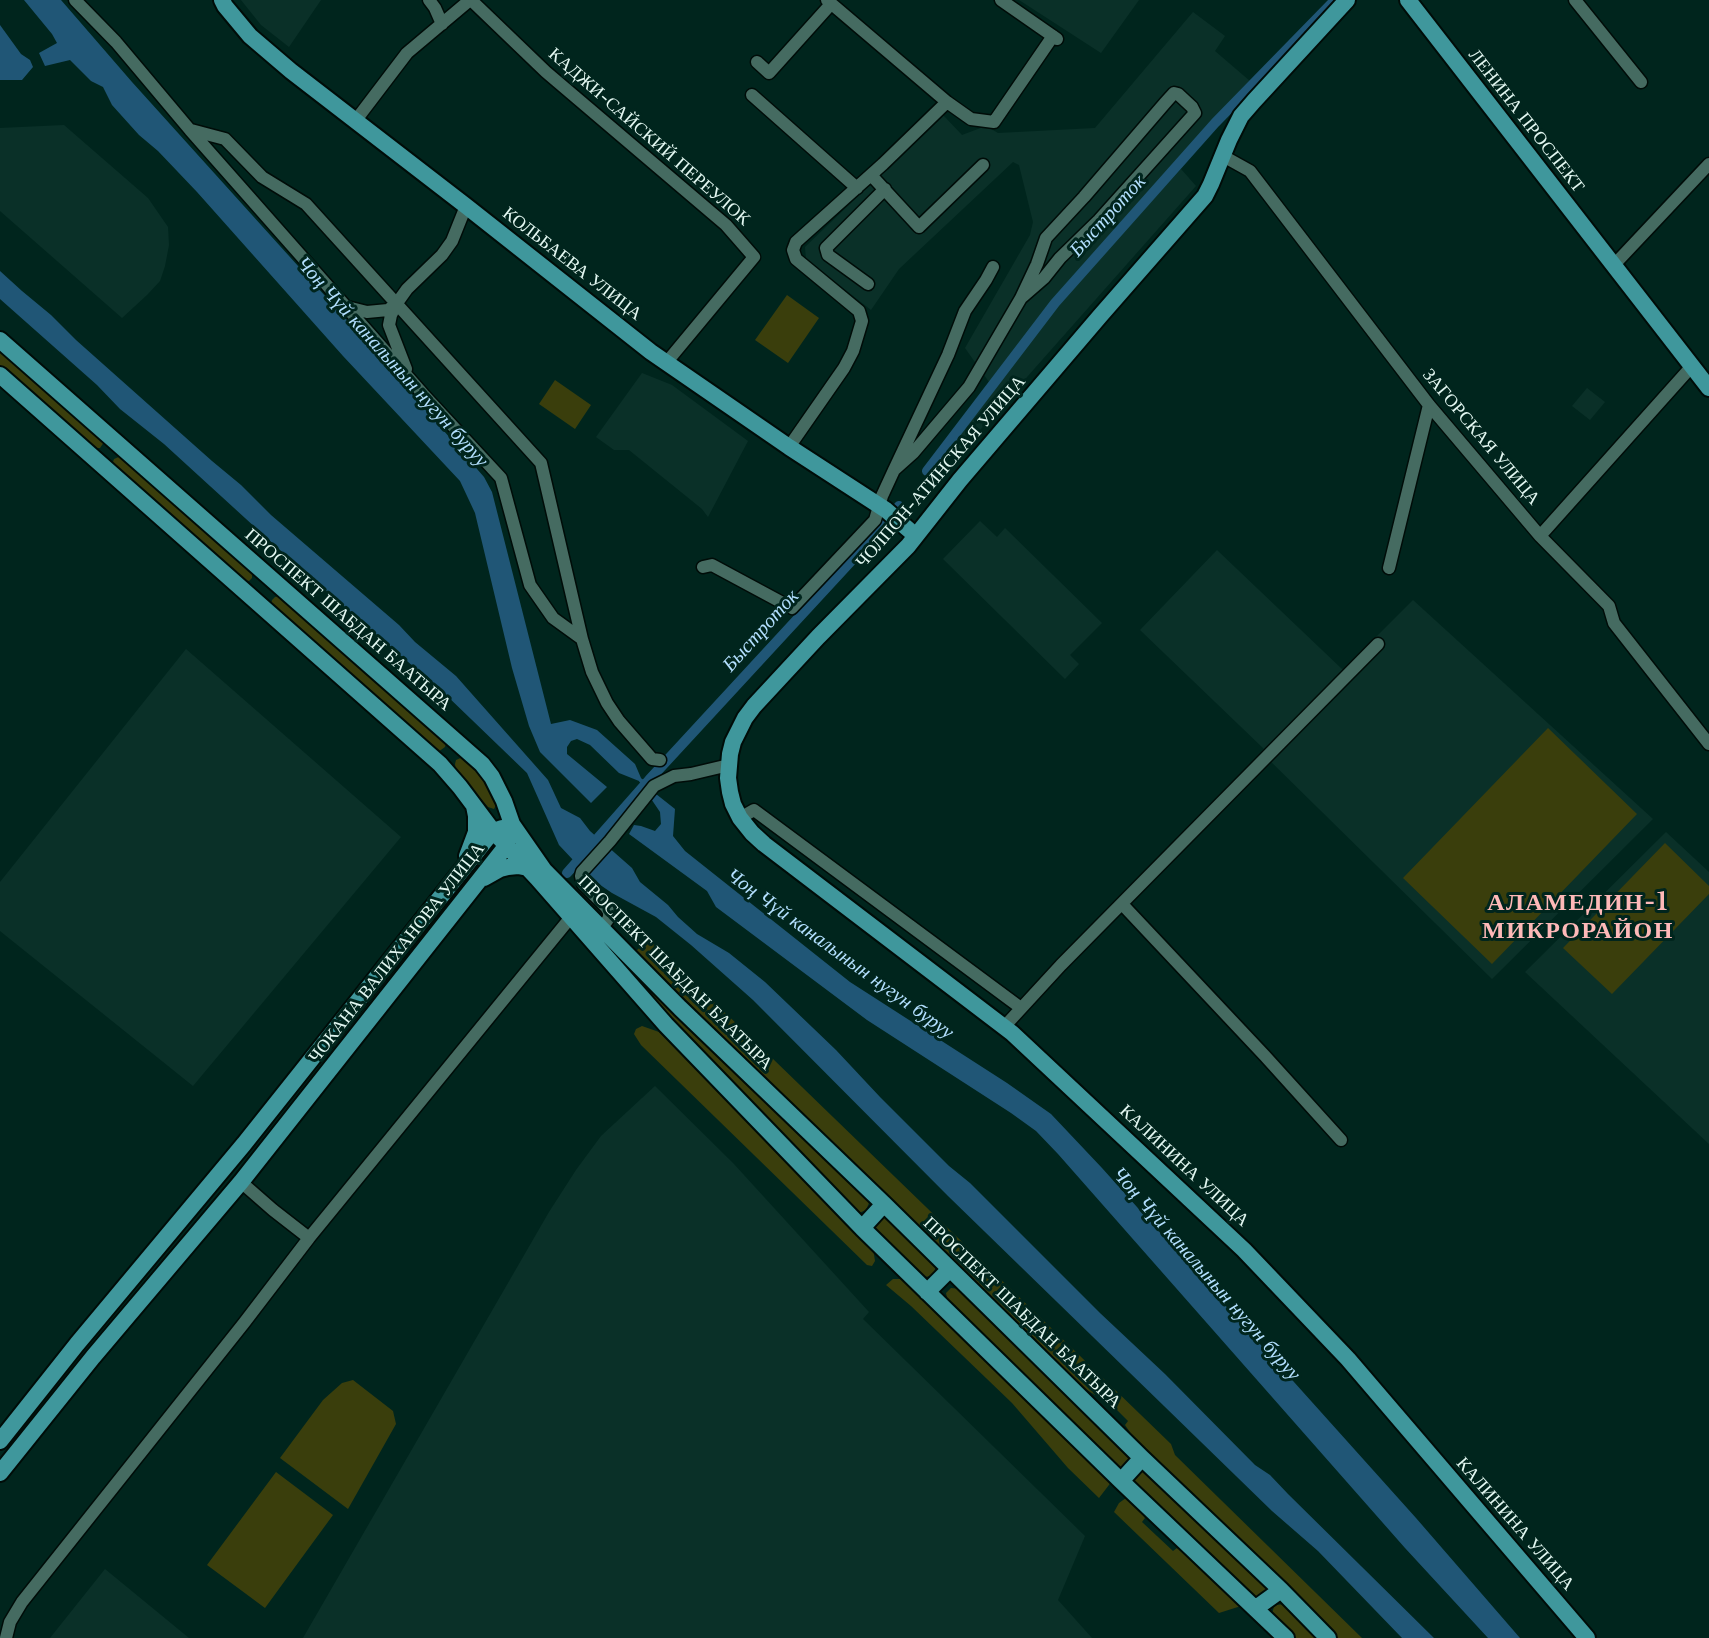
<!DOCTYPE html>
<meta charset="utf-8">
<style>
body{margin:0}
canvas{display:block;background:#00251d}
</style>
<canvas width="1709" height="1638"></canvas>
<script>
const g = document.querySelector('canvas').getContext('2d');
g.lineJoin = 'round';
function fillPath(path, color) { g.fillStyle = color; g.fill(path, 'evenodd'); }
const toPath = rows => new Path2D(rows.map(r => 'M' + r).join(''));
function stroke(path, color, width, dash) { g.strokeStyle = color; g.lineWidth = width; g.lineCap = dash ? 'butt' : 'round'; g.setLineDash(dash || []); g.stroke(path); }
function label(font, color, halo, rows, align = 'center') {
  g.font = font + ' "Libre Baskerville",serif'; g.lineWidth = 6; g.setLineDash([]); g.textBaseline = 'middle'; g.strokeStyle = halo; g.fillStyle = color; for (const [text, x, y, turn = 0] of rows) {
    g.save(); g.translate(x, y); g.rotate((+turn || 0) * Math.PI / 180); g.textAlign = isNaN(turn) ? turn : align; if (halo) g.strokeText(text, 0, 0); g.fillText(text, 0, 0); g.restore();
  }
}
const built = toPath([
 [241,0,321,0,289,47,261,25],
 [1019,0,1139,0,1101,53],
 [1193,12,1225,36,1215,51,1250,81,1072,277,989,382,965,348,1030,235,1033,222,1019,165,1013,162,899,269,871,310,806,259,805,247,943,115,962,135,986,126,998,133,1095,128],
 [64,125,148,198,168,227,169,245,165,266,160,281,147,295,122,318,0,211,0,128],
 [1181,169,1196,186,958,455,948,452,1052,310],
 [642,373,672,385,748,441,708,517,702,509,629,450,614,450,596,437],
 [1587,388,1605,402,1590,420,1572,406],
 [980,521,997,537,1005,528,1102,623,1070,655,1079,664,1065,679,943,559],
 [1217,550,1343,670,1413,600,1653,819,1492,979,1261,752,1264,749,1140,630],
 [186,649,401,837,193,1086,0,931,0,882],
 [1666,832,1709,872,1709,1144,1525,972],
 [655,1086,733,1163,869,1312,863,1319,1085,1536,1058,1600,1092,1638,303,1638,549,1212,576,1170,601,1136],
 [105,1569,189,1638,50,1638]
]);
const green = toPath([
 [787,295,819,318,788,363,755,340],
 [0,349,102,439,104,442,100,448,94,448,0,366],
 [555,380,591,405,575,429,539,404],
 [121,456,252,572,252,578,249,581,242,580,112,465,114,459],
 [280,596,446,743,445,747,438,752,435,750,271,605,272,600,275,597],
 [1548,728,1637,814,1492,964,1403,878],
 [463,757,482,775,497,803,494,809,488,807,456,771,455,764,456,760],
 [1665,843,1709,886,1709,894,1612,994,1563,948],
 [649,939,1171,1444,1175,1455,1362,1638,1338,1638,1289,1588,1140,1447,1125,1425,1128,1421,1099,1392,1095,1395,1079,1385,636,951],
 [611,949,868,1199,869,1203,866,1210,859,1213,707,1061,609,950],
 [642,1026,659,1032,873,1248,875,1261,872,1266,867,1265,641,1045,634,1034,636,1029],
 [885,1216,936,1265,934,1273,931,1276,925,1277,921,1276,875,1231,875,1223,881,1217],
 [893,1279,901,1279,911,1285,1112,1481,1099,1498,1068,1468,1012,1403,911,1306,886,1285],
 [951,1288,961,1289,1130,1455,1130,1460,1124,1467,1119,1469,948,1302,946,1293],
 [353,1380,393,1411,396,1424,348,1509,280,1458,323,1400,342,1383],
 [276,1472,333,1515,265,1608,207,1565],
 [1138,1472,1146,1472,1267,1587,1267,1591,1257,1598,1253,1597,1138,1487,1134,1479],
 [1129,1497,1132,1499,1145,1518,1142,1522,1173,1551,1177,1548,1193,1558,1241,1606,1219,1613,1114,1512,1119,1503,1126,1498],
 [1284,1604,1319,1638,1296,1638,1272,1613,1274,1607,1277,1605]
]);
const water = toPath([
 [24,0,61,0,132,82,363,338,484,477,492,492,551,724,570,720,597,730,635,764,641,778,656,794,675,809,673,836,685,851,850,982,1007,1083,1051,1114,1102,1168,1416,1518,1520,1638,1488,1638,1405,1548,1058,1154,1036,1131,1011,1113,867,1020,716,907,707,891,629,834,634,825,641,826,655,831,661,824,660,812,639,781,619,773,590,745,577,739,571,741,567,747,567,754,607,787,591,803,540,752,529,726,512,668,475,513,460,481,343,356,197,192,158,151,139,135,112,105,103,87,91,81,70,60,45,66,39,53,57,43,52,34],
 [0,25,21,54,30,60,33,67,22,80,0,80],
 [0,271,22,291,51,315,76,340,212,461,241,485,271,515,399,625,415,642,456,676,548,780,561,808,580,818,590,831,632,868,640,882,668,905,678,917,697,934,729,953,765,982,836,1050,880,1097,949,1166,970,1183,1100,1313,1165,1374,1255,1465,1270,1475,1288,1494,1434,1638,1402,1638,1318,1551,1272,1511,948,1196,753,1000,691,945,656,917,612,893,590,878,559,845,527,773,444,693,303,571,164,444,120,409,97,385,0,299]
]);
const stream = toPath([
 [641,781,649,780]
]);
const canal = toPath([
 [927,471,1055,303,1215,123,1335,0],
 [567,873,649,780,864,547,899,506]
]);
const minor = toPath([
 [75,0,116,42,190,130,423,394,501,478,530,585,553,618,582,639,592,672,607,703,619,721,652,759,660,760],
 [429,0,435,8,442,24],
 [471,0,546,72,726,225,754,257,666,363],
 [827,0,947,102,971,119,994,122,1053,36],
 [1001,0,1057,39],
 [1575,0,1641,82],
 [757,62,769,73,831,4],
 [752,95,857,188],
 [356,120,407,53,470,0],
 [191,130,225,139,262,177,306,204,541,463,582,639],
 [1223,156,1250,171,1429,405,1540,536,1609,606,1614,623,1709,744],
 [871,175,919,227,983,165],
 [1613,266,1709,164],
 [868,284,828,255,826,248,885,189],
 [396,305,391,315,389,325,406,369],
 [347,307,367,312,388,310,397,303,407,289,442,255,452,241,466,206],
 [789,447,844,368,853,351,862,321,859,311,796,259,793,250,796,242,883,164,947,102],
 [894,470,913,453,969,387,1021,298,1037,264,1046,238,1084,197,1165,103,1174,93,1178,94,1192,107,1195,113,1099,220,1060,258,1044,278,1021,298],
 [1540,536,1692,366],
 [703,567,712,565,792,608,875,520,882,496,894,470,948,355,965,311,986,280,993,267],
 [1389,568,1429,405],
 [740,818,754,810,1021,1008],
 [1122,904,1265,1056,1341,1140],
 [601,929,609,918,609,912,606,907,583,884,581,876,582,872,610,841,654,786,674,776,691,774,729,765],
 [1004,1027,1061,965,1378,644],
 [241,1182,273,1210,309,1238],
 [6,1638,10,1622,22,1602,244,1323,309,1238,571,917]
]);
const major = toPath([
 [222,0,225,6,250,36,291,71,466,206,651,352,789,447,886,510,916,536],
 [1347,0,1254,101,1241,116,1229,140,1211,184,1205,196,1100,316,960,480,908,546,818,637,754,706,745,718,733,742,730,754,728,778,730,792,733,804,740,818,752,833,764,844,1012,1033,1244,1250,1348,1359,1587,1638],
 [1408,0,1709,388],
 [0,340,482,764,492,777,504,801,512,824,544,870,680,1008,884,1204,1142,1458,1281,1590,1328,1638],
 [0,375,440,764,460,787,493,831,537,878,666,1025,862,1228,1121,1481,1286,1638],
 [467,856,476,832,476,816,474,806],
 [484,878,500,869,508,867,518,866,528,868],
 [862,1228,884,1204],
 [927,1292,950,1269],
 [0,1441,77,1344,244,1144,493,831,502,828],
 [0,1473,93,1357,241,1182,507,845,509,834],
 [1121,1481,1142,1458],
 [1256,1608,1281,1590]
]);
const streetNames = [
 ["ЛЕНИНА ПРОСПЕКТ",1526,121,52],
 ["КАДЖИ-САЙСКИЙ ПЕРЕУЛОК",649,137,41],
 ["КОЛЬБАЕВА УЛИЦА",572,264,38],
 ["ЗАГОРСКАЯ УЛИЦА",1481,437,50],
 ["ЧОЛПОН-АТИНСКАЯ УЛИЦА",941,472,-49],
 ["ПРОСПЕКТ ШАБДАН БААТЫРА",348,620,41],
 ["ЧОКАНА ВАЛИХАНОВА УЛИЦА",397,953,-52],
 ["ПРОСПЕКТ ШАБДАН БААТЫРА",675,973,45],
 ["КАЛИНИНА УЛИЦА",1184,1166,43],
 ["ПРОСПЕКТ ШАБДАН БААТЫРА",1022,1313,44],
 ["КАЛИНИНА УЛИЦА",1515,1524,49]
];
const waterNames = [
 ["Быстроток",1108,216,-48],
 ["Чоң Чүй каналынын нугун буруу",392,362,48],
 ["Быстроток",761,631,-48],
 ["Чоң Чүй каналынын нугун буруу",840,954,36],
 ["Чоң Чүй каналынын нугун буруу",1206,1274,49]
];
const districtNames = [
 ["АЛАМЕДИН-1",1578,903],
 ["МИКРОРАЙОН",1578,931]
];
fillPath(built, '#0a3028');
fillPath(green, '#3a3e0c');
fillPath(water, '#205676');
stroke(stream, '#205676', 3);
stroke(canal, '#205676', 10);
stroke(minor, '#000c08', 15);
stroke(major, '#000c08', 20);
stroke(minor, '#456b61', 12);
stroke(major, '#3f979c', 16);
label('18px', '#e2f7f1', '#00251d', streetNames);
label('italic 20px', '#b3e0ff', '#00251d', waterNames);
g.letterSpacing = '1.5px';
label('bold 24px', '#feb9b8', '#00251d', districtNames);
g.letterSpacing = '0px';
</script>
